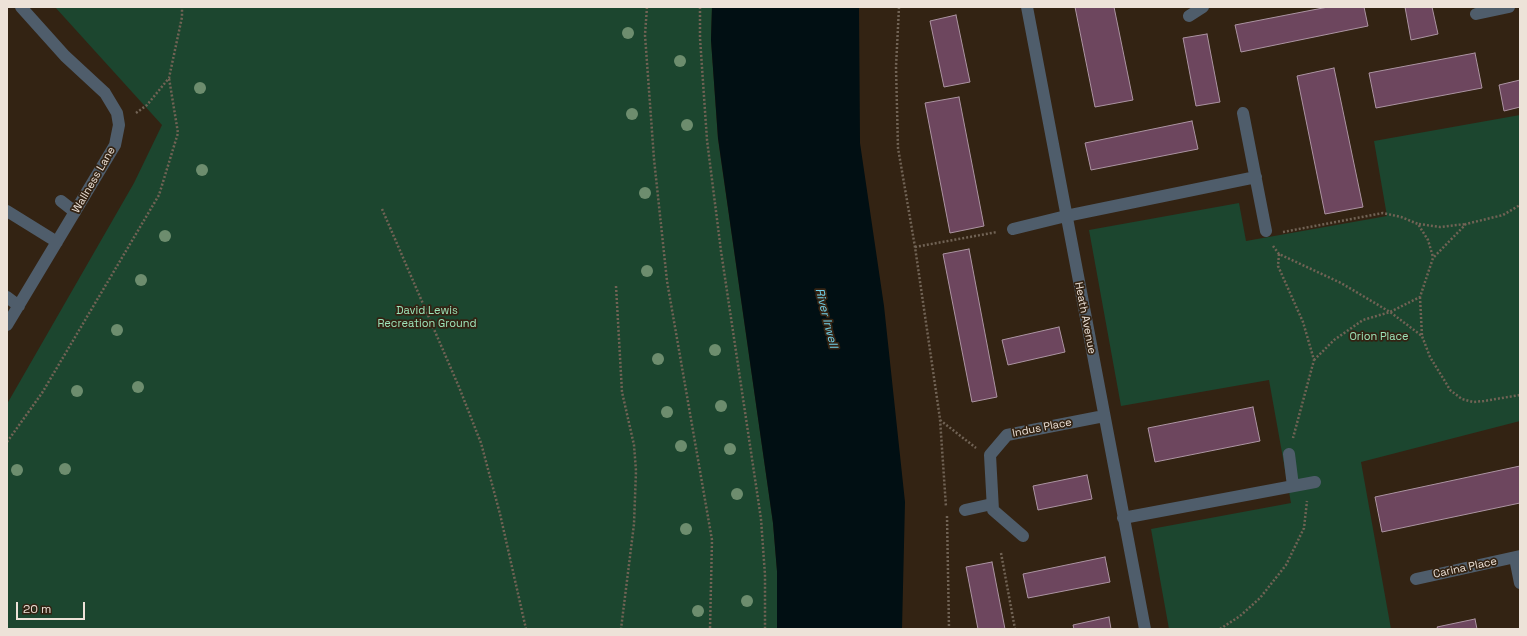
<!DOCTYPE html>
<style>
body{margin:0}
#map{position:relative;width:1527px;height:636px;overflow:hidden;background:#332313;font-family:"Space Grotesk",sans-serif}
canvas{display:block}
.frame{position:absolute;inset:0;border:8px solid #ede2d8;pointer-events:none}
.scale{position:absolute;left:16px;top:602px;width:69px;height:18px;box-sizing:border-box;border:2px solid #ede2d8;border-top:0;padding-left:5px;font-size:12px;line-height:14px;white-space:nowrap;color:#ede2d8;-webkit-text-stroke:3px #332313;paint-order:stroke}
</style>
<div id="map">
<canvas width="1527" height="636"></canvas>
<div class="frame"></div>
<div class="scale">20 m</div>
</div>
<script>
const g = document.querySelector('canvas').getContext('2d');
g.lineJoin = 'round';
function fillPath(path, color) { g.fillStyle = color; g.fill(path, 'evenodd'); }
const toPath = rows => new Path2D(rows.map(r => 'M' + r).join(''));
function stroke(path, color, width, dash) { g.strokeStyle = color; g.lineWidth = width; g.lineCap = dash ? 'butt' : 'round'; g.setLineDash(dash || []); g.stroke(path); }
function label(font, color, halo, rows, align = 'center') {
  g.font = font + ' "Space Grotesk",sans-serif'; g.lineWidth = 3.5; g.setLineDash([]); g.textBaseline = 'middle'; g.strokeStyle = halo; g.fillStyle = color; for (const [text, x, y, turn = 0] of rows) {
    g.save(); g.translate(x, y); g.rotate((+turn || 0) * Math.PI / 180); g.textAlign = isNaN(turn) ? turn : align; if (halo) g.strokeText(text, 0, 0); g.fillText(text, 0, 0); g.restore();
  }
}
const green = toPath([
 [55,7,712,7,711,40,718,139,773,523,777,571,777,629,7,629,7,404,134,183,162,125],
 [1520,115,1520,421,1361,462,1391,629,1169,629,1151,529,1291,503,1269,380,1121,406,1089,230,1239,203,1246,241,1387,216,1374,141]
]);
const water = toPath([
 [712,7,859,7,860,143,884,306,905,502,902,629,777,629,777,571,773,523,718,138,711,40]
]);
const building = toPath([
 [1075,7,1114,7,1133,100,1095,107,1075,7],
 [1328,7,1364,7,1368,26,1241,52,1235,25,1328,7],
 [1405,7,1432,7,1438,34,1411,40,1405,7],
 [956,15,970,82,944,87,930,21,956,15],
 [1207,34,1220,102,1196,106,1183,38,1207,34],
 [1475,53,1482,88,1376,108,1369,73,1475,53],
 [1334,68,1363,207,1325,214,1297,76,1334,68],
 [1520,80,1520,107,1504,111,1499,85,1520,80],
 [959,97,984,226,950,233,925,103,959,97],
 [1192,121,1198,149,1091,170,1085,143,1192,121],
 [969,249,997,397,972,402,943,254,969,249],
 [1059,327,1065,352,1008,365,1002,340,1059,327],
 [1253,407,1260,441,1155,462,1148,428,1253,407],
 [1520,466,1520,503,1382,532,1375,497,1520,466],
 [1087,475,1092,499,1038,510,1033,486,1087,475],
 [1105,557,1110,582,1028,598,1023,574,1105,557],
 [992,562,1005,629,978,629,966,567,992,562],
 [1109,617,1111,629,1074,629,1073,625,1109,617],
 [1475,619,1477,629,1438,629,1437,627,1475,619]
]);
const path = toPath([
 [647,7,645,35,654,159,667,281,712,540,710,629],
 [700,7,700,38,707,140,721,251,761,519,765,575,765,629],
 [899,7,896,67,898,148,915,247,940,419,946,507],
 [136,113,147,105,169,78,182,17,182,7],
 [382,209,459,387,481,443,500,514,526,629],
 [1419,224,1440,227,1466,224],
 [1283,232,1383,213,1401,217,1418,224,1428,240,1433,257],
 [1273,246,1279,254,1341,283,1390,312,1422,336,1430,357,1446,383,1450,390,1462,399,1473,402,1484,401,1520,395],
 [915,247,997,232],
 [1279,254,1278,266,1303,322,1314,360,1293,438],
 [616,286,622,392,634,445,636,471,634,524,621,629],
 [1420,297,1422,336],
 [1314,360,1334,340,1363,320,1390,312,1420,297,1433,258,1466,224,1503,215,1520,205],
 [940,420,976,448],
 [7,442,42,393,159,195,178,133,169,78],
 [947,516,949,629],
 [1001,553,1015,629],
 [1220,629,1240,616,1260,598,1286,565,1304,528,1307,501]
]);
const minor = toPath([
 [1027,7,1145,629],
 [1476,14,1509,7],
 [1189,16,1203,7],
 [1243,113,1266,231],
 [61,201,75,212],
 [7,211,57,242],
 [1013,229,1066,216,1256,177],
 [7,297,19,306],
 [7,325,115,145,119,125,117,113,105,93,65,56,21,7],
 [1289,454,1293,486],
 [965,510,992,504],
 [1123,518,1315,482],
 [1023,536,993,510,990,455,1007,435,1104,416],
 [1515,558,1520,583],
 [1416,579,1520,556]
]);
const trees = [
 [628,33],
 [680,61],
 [200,88],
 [632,114],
 [687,125],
 [202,170],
 [645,193],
 [165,236],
 [647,271],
 [141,280],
 [117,330],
 [715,350],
 [658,359],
 [138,387],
 [77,391],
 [721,406],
 [667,412],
 [681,446],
 [730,449],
 [65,469],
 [17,470],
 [737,494],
 [686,529],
 [747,601],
 [698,611]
];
const streetNames = [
 ["Wallness Lane",94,180,-60],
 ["Heath Avenue",1085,318,79],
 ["Indus Place",1042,428,-11],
 ["Carina Place",1465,568,-12]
];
const parkNames = [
 ["David Lewis",427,311],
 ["Recreation Ground",427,324],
 ["Orion Place",1379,337]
];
const waterNames = [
 ["River Irwell",826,318,76]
];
fillPath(green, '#1c462f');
fillPath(water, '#010f13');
fillPath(building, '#6d465e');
stroke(building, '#ac94a2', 1);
stroke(path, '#716355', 2.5, [2, 2]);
stroke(minor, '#4f5d6b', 12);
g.fillStyle = '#6d8d6e';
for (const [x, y] of trees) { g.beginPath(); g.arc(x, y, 6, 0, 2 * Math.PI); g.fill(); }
label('11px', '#ede2d8', '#332313', streetNames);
label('11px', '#9de4b9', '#332313', parkNames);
label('italic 12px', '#72cfe7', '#332313', waterNames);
</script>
